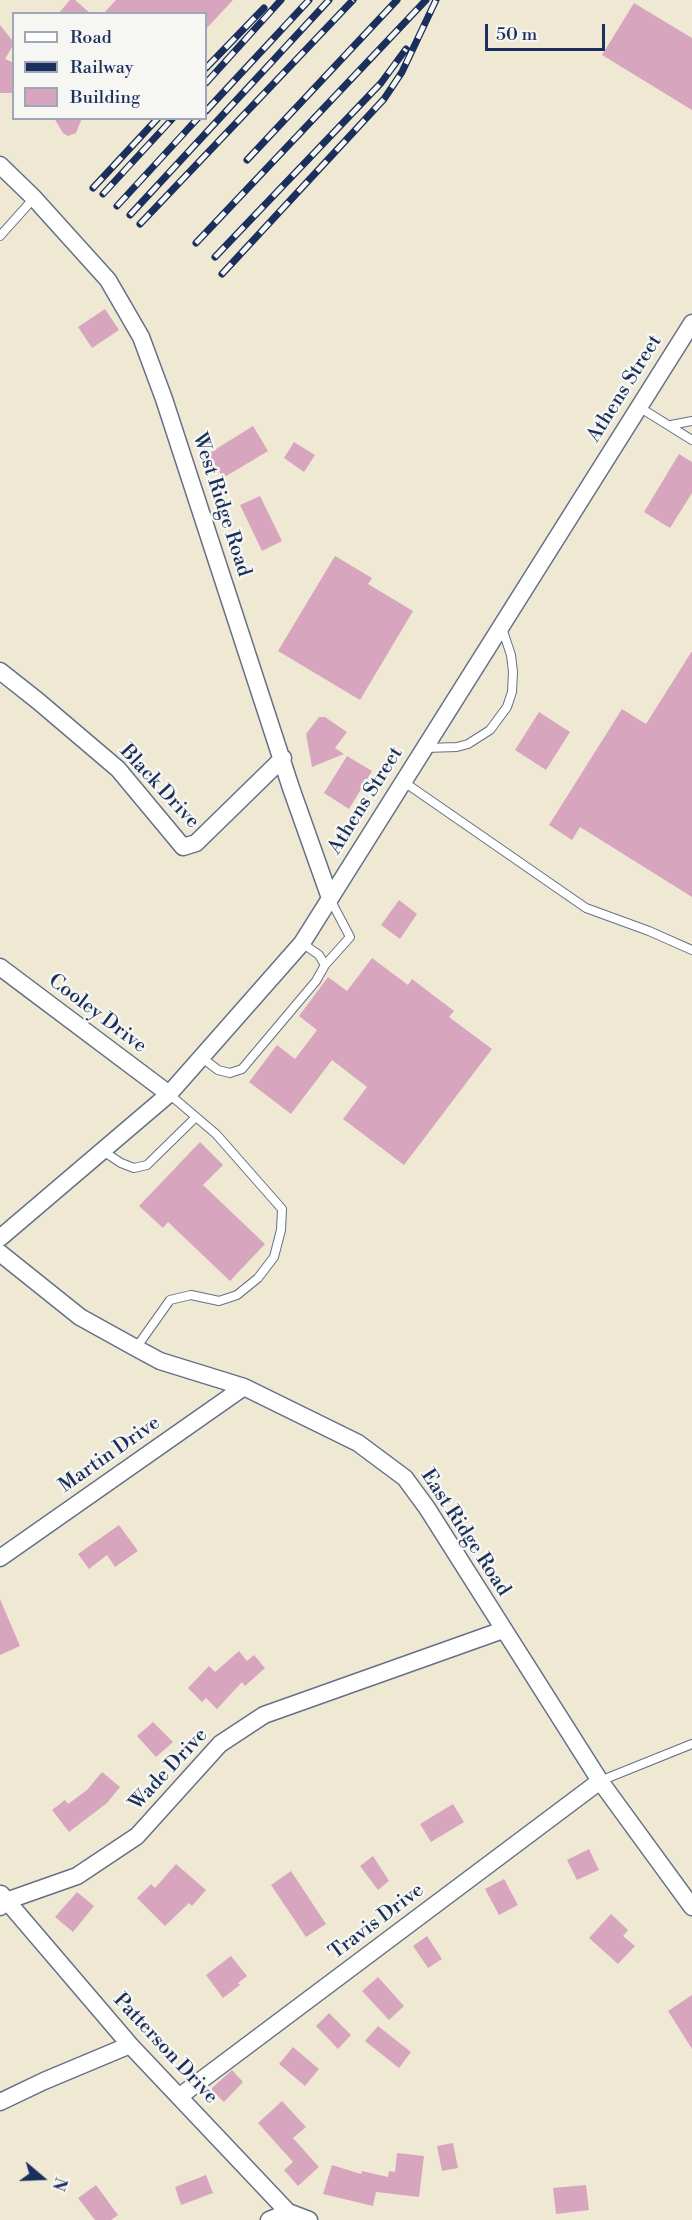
<!DOCTYPE html>
<style>
body{margin:0}
#map{position:relative;width:692px;height:2220px;overflow:hidden;background:#efe9d4;font-family:"Libre Bodoni",serif}
canvas{display:block}
.legend{position:absolute;left:12px;top:12px;width:195px;height:108px;box-sizing:border-box;background:#f6f6f2;border:2px solid #9ea6b7;margin:0;padding:8px 10px;list-style:none;font-size:18px;color:#1b2f5e}
.legend li{display:flex;align-items:center;gap:12px;height:30px}
.legend b{width:30px;border:2px solid #9ea6b7}
.north{position:absolute;left:12px;top:2148px;width:60px;height:60px;-webkit-text-stroke:4px #f6f6f2;paint-order:stroke;rotate:109deg;font-size:16px;font-weight:700;line-height:24px;text-align:center;color:#1b2f5e}
.north::after{content:'';display:block;margin:auto;width:21px;height:27px;background:#1b2f5e;clip-path:polygon(50% 0,100% 100%,50% 72%,0 100%)}
.scale{position:absolute;left:485px;top:24px;width:120px;height:27px;box-sizing:border-box;border:3px solid #1b2f5e;border-top:0;padding-left:8px;font-size:18px;line-height:21px;white-space:nowrap;color:#1b2f5e;-webkit-text-stroke:4px #f6f6f2;paint-order:stroke}
</style>
<div id="map">
<canvas width="692" height="2220"></canvas>
<ul class="legend">
<li><b style="height:8px;background:#fff"></b>Road</li>
<li><b style="height:8px;background:#1b2f5e"></b>Railway</li>
<li><b style="height:16px;background:#d7a6be"></b>Building</li>
</ul>
<div class="north">N</div>
<div class="scale">50 m</div>
</div>
<script>
const g = document.querySelector('canvas').getContext('2d');
g.lineJoin = 'round';
function fillPath(path, color) { g.fillStyle = color; g.fill(path, 'evenodd'); }
const toPath = rows => new Path2D(rows.map(r => 'M' + r).join(''));
function stroke(path, color, width, dash) { g.strokeStyle = color; g.lineWidth = width; g.lineCap = dash ? 'butt' : 'round'; g.setLineDash(dash || []); g.stroke(path); }
function label(font, color, halo, rows, align = 'center') {
  g.font = font + ' "Libre Bodoni",serif'; g.lineWidth = 5; g.setLineDash([]); g.textBaseline = 'middle'; g.strokeStyle = halo; g.fillStyle = color; for (const [text, x, y, turn = 0] of rows) {
    g.save(); g.translate(x, y); g.rotate((+turn || 0) * Math.PI / 180); g.textAlign = isNaN(turn) ? turn : align; if (halo) g.strokeText(text, 0, 0); g.fillText(text, 0, 0); g.restore();
  }
}
const building = toPath([
 [70,0,75,0,91,14,58,14],
 [116,0,233,0,206,29,206,14,103,14],
 [634,3,692,38,692,110,602,55],
 [0,25,12,40,12,47,5,59,14,63,14,93,0,93],
 [54,118,82,118,76,133,68,136,63,133],
 [105,309,119,330,92,348,78,327],
 [253,426,268,451,223,478,208,454],
 [294,442,315,455,304,472,284,458],
 [679,454,692,462,692,493,670,528,644,512],
 [260,496,282,541,262,551,240,505],
 [335,556,372,578,368,584,413,611,360,700,278,651],
 [692,651,692,897,580,827,572,840,549,825,622,709,646,724],
 [539,712,570,732,546,770,515,750],
 [319,717,325,717,347,732,335,748,344,754,312,767,306,734],
 [347,756,372,771,349,809,324,793],
 [399,900,417,914,400,939,381,925],
 [372,958,408,985,412,979,454,1011,449,1017,492,1049,404,1165,343,1119,367,1087,332,1060,291,1114,249,1082,277,1045,295,1059,317,1030,299,1016,328,977,347,991],
 [200,1142,223,1165,203,1185,265,1244,230,1281,168,1222,163,1228,139,1206],
 [119,1525,138,1551,115,1567,107,1555,89,1569,78,1554],
 [0,1599,20,1646,0,1655],
 [239,1651,247,1661,254,1655,265,1668,245,1686,242,1682,217,1709,206,1698,202,1702,188,1688,209,1666,215,1672],
 [153,1722,173,1742,156,1757,137,1736],
 [102,1772,120,1787,107,1803,69,1832,52,1810,65,1800,68,1804,87,1790],
 [453,1804,464,1822,431,1842,420,1824],
 [589,1849,599,1870,577,1880,567,1860],
 [373,1856,389,1881,378,1890,360,1866],
 [176,1864,206,1890,192,1906,189,1903,165,1926,137,1898,151,1884,155,1888],
 [291,1871,326,1924,306,1937,271,1885],
 [504,1879,518,1905,499,1915,485,1889],
 [77,1892,94,1906,73,1932,55,1917],
 [611,1914,628,1930,623,1936,635,1946,618,1964,589,1938],
 [427,1936,442,1959,428,1968,413,1946],
 [231,1956,247,1976,238,1983,240,1985,223,1998,206,1975],
 [378,1977,404,2006,389,2020,362,1991],
 [692,1995,692,2049,668,2011],
 [329,2013,351,2035,338,2049,316,2026],
 [378,2026,411,2052,399,2068,365,2041],
 [293,2047,319,2069,305,2086,279,2064],
 [232,2070,243,2082,224,2102,211,2089],
 [282,2101,306,2127,293,2138,319,2167,298,2186,284,2170,293,2162,258,2123],
 [453,2143,458,2168,442,2171,437,2146],
 [397,2153,424,2156,419,2197,376,2192,373,2206,323,2194,332,2165,361,2174,362,2171,388,2177,389,2171,395,2172],
 [206,2175,213,2193,181,2205,175,2187],
 [96,2185,118,2215,111,2220,95,2220,78,2198],
 [586,2185,589,2210,556,2214,553,2188]
]);
const lane = toPath([
 [0,236,34,198],
 [639,407,692,440],
 [671,425,692,421],
 [425,748,457,747,468,744,490,730,507,707,512,692,513,672,511,655,501,625],
 [404,782,586,908,649,931,692,950],
 [325,965,350,937,330,899],
 [201,1057,218,1070,230,1073,242,1069,316,981,325,965,319,955,302,943],
 [103,1151,121,1163,134,1168,147,1165,196,1117],
 [136,1348,170,1300,191,1295,219,1301,237,1295,258,1278,274,1257,281,1230,282,1209,216,1134,169,1094],
 [600,1781,692,1744]
]);
const street = toPath([
 [0,165,34,198,108,280,141,337,164,399,291,788,330,898],
 [0,671,38,701,118,769,183,847,196,843,283,758],
 [0,967,169,1094],
 [0,1238,169,1094,302,943,692,323],
 [0,1253,80,1317,136,1348,160,1361,244,1387,358,1443,405,1478,427,1508,600,1781,692,1907],
 [0,1558,244,1387],
 [1,1894,130,2045,288,2212,309,2220],
 [0,1907,6,1901,77,1876,137,1836,220,1744,264,1715,503,1630],
 [180,2096,600,1781],
 [0,2102,44,2081,130,2045],
 [269,2220,288,2212]
]);
const rail = toPath([
 [206,68,264,8],
 [206,83,281,0],
 [206,111,309,0],
 [247,160,397,0],
 [93,188,158,118],
 [103,194,173,118],
 [117,206,198,118],
 [130,215,329,0],
 [140,224,353,0],
 [196,243,426,0],
 [215,257,381,83,406,49],
 [222,274,384,99,402,72,436,0]
]);
const streetNames = [
 ["Athens Street",625,389,-58],
 ["West Ridge Road",221,505,72],
 ["Black Drive",159,787,47],
 ["Athens Street",366,801,-58],
 ["Cooley Drive",97,1014,37],
 ["Martin Drive",110,1455,-35],
 ["East Ridge Road",465,1533,57],
 ["Wade Drive",169,1770,-47],
 ["Travis Drive",377,1922,-37],
 ["Patterson Drive",165,2049,47]
];
fillPath(building, '#d7a6be');
stroke(lane, '#657087', 10);
stroke(street, '#657087', 19);
stroke(lane, '#fff', 8);
stroke(street, '#fff', 16);
stroke(rail, '#1b2f5e', 7);
stroke(rail, '#f6f6f2', 4.5, [14]);
label('20px', '#1b2f5e', '#f6f6f2', streetNames);
</script>
